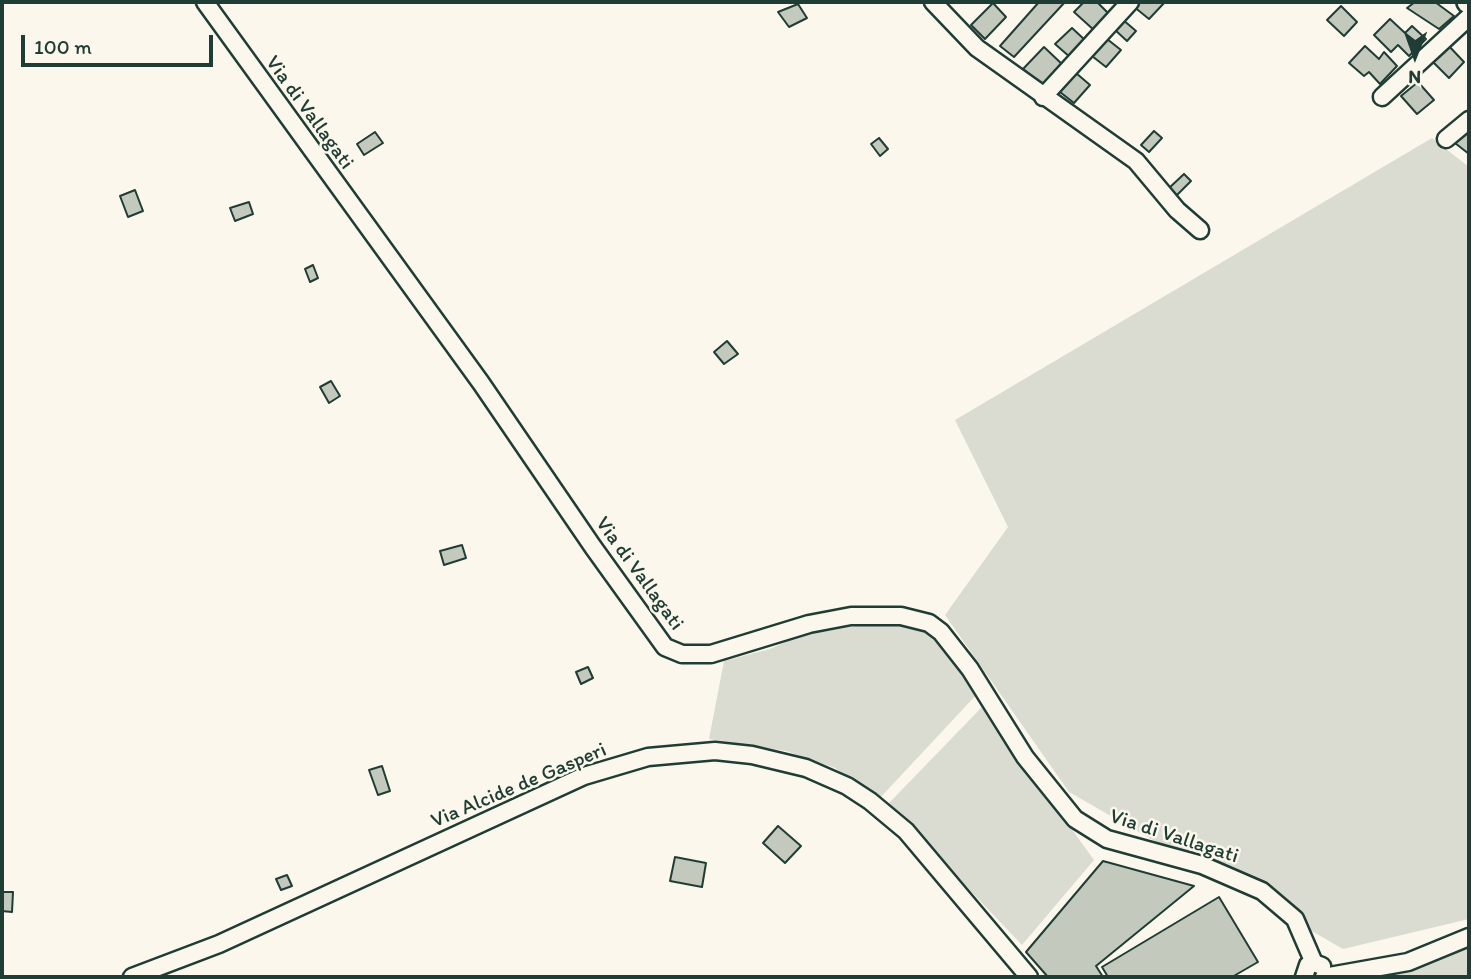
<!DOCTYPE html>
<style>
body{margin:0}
#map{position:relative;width:1471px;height:979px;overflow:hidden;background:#fbf7ec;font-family:Itim,sans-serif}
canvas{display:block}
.frame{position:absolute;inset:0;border:4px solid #1f3d34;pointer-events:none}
.north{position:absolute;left:1380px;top:21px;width:70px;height:70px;-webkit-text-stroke:5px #fbf7ec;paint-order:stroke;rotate:181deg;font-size:19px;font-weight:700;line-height:28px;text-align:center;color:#1f3d34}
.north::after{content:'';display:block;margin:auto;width:24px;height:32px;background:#1f3d34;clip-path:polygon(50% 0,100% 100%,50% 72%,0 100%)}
.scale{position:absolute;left:21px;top:35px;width:192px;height:32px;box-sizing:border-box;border:4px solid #1f3d34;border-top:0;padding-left:9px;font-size:21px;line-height:24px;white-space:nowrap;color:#1f3d34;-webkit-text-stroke:5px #fbf7ec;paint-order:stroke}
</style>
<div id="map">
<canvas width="1471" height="979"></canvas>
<div class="frame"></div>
<div class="north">N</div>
<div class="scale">100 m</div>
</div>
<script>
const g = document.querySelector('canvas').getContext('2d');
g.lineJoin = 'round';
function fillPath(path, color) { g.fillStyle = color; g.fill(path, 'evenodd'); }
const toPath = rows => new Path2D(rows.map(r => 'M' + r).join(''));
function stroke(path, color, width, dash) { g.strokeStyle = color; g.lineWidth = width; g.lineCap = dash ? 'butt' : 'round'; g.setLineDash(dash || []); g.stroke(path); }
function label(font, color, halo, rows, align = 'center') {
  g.font = font + ' Itim,sans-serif'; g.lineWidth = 5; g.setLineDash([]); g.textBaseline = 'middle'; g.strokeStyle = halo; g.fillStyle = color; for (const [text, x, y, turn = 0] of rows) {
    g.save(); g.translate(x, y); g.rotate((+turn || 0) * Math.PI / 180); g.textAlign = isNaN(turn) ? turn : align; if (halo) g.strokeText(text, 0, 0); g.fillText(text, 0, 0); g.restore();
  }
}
const green = toPath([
 [1432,138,1469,167,1469,919,1343,949,1069,792,945,615,1008,527,955,420],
 [892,620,936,634,960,671,979,692,879,799,835,768,786,751,709,739,724,661,770,649,799,636],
 [983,706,1094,860,1022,945,888,804],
 [1469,939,1469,977,1363,977]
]);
const building = toPath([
 [1039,2,1065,2,1014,57,1000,46,1039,2],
 [1084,2,1097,2,1110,15,1095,31,1074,12,1084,2],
 [1138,2,1165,2,1149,19,1133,6,1138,2],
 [1415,2,1435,2,1454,16,1439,29,1407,8,1415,2],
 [993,3,1006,17,985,39,971,25,993,3],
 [798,4,807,18,789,27,778,12,798,4],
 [1341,6,1357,22,1344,36,1327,20,1341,6],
 [1122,19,1136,31,1127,41,1114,29,1122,19],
 [1390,19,1405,33,1412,26,1426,39,1409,56,1398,45,1391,52,1374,35,1390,19],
 [1072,28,1086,41,1071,58,1055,44,1072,28],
 [1107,39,1121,50,1106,67,1092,56,1107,39],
 [1447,44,1464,62,1449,78,1431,60,1447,44],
 [1365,46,1379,59,1384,52,1397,66,1380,84,1369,72,1364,76,1349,63,1365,46],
 [1044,47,1064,66,1044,86,1023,69,1044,47],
 [1076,73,1090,85,1074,103,1060,92,1076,73],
 [1418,82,1434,100,1417,114,1401,96,1418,82],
 [1469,128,1469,154,1455,143,1469,128],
 [1154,131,1162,138,1149,152,1141,145,1154,131],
 [375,132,383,143,364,155,357,144,375,132],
 [879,138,888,149,880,156,871,144,879,138],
 [1184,174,1191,181,1175,197,1168,189,1184,174],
 [135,190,143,211,128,217,120,196,135,190],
 [249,202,253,214,235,221,230,208,249,202],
 [313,265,318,278,310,282,305,269,313,265],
 [727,341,738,354,724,364,714,352,727,341],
 [331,381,340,396,329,403,320,387,331,381],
 [462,545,466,558,444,565,440,551,462,545],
 [588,667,593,678,581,684,576,672,588,667],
 [382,766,390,791,378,795,369,770,382,766],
 [778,826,801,846,785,863,763,843,778,826],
 [675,857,706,863,702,887,670,881,675,857],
 [1103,861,1194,886,1096,966,1103,977,1048,977,1026,952,1103,861],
 [287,875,292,886,281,890,276,879,287,875],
 [2,892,13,892,12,912,2,911,2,892],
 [1219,897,1258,962,1232,977,1108,977,1102,967,1219,897]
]);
const minor = toPath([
 [205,2,481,383,593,547,665,647,682,654,711,654,809,624,851,616,901,616,929,623,941,632,970,669,1025,757,1075,819,1107,839,1202,865,1262,891,1295,919,1314,963],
 [933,2,977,48,1136,161,1177,210,1200,230],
 [1043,97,1130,2],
 [1382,97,1469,17],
 [1446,139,1469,120],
 [132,977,219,944,584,776,648,757,715,751,752,755,806,768,847,786,870,801,906,831,1029,977],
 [1304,977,1308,965,1314,963,1322,966],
 [1324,977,1408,962,1469,937]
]);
const major = toPath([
 [1468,2,1469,2]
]);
const streetNames = [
 ["Via di Vallagati",309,113,54],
 ["Via di Vallagati",639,574,54],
 ["Via Alcide de Gasperi",519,786,-23],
 ["Via di Vallagati",1174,837,18]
];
fillPath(green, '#dbdcd1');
fillPath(building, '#c4c9be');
stroke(building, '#1f3d34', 2);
stroke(minor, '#1f3d34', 21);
stroke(major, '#1f3d34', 26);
stroke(minor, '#fbf7ec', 16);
stroke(major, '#fbf7ec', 21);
label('21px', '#1f3d34', '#fbf7ec', streetNames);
</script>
